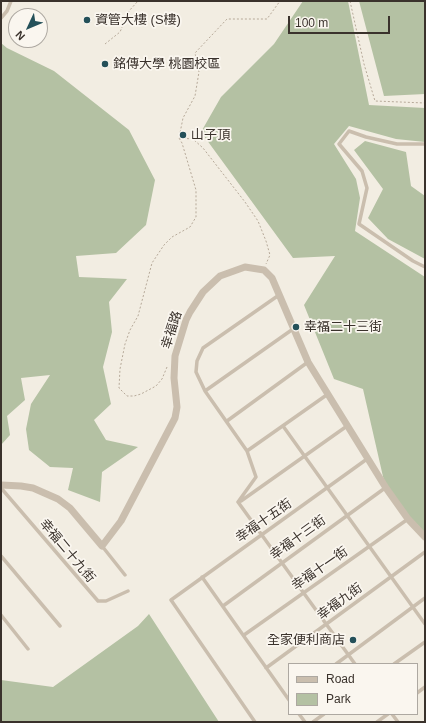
<!DOCTYPE html>
<meta charset="utf-8">
<style>
body{margin:0}
#map{position:relative;width:426px;height:723px;overflow:hidden;background:#f2ede2;font-family:Arial,sans-serif}
canvas{display:block}
.frame{position:absolute;inset:0;border:2px solid #3a322c;pointer-events:none}
.legend{position:absolute;left:288px;top:663px;width:130px;height:52px;box-sizing:border-box;background:#faf6ef;border:1px solid #ada8a1;margin:0;padding:5px 7px;list-style:none;font-size:12px;color:#3a322c}
.legend li{display:flex;align-items:center;gap:8px;height:20px}
.legend b{width:20px;border:1px solid #ada8a1}
.north{position:absolute;left:8px;top:8px;width:40px;height:40px;box-sizing:border-box;background:#faf6ef;border:1px solid #ada8a1;border-radius:50%;rotate:226deg;font-size:11px;font-weight:700;line-height:16px;text-align:center;color:#3a322c}
.north::after{content:'';display:block;margin:auto;width:14px;height:18px;background:#245059;clip-path:polygon(50% 0,100% 100%,50% 72%,0 100%)}
.scale{position:absolute;left:288px;top:16px;width:102px;height:18px;box-sizing:border-box;border:2px solid #3a322c;border-top:0;padding-left:5px;font-size:12px;line-height:14px;white-space:nowrap;color:#3a322c;-webkit-text-stroke:3px #faf6ef;paint-order:stroke}
</style>
<div id="map">
<canvas width="426" height="723"></canvas>
<div class="frame"></div>
<ul class="legend">
<li><b style="height:5px;background:#cabeae"></b>Road</li>
<li><b style="height:11px;background:#b4c1a3"></b>Park</li>
</ul>
<div class="north">N</div>
<div class="scale">100 m</div>
</div>
<script>
const g = document.querySelector('canvas').getContext('2d');
g.lineJoin = 'round';
function fillPath(path, color) { g.fillStyle = color; g.fill(path, 'evenodd'); }
const toPath = rows => new Path2D(rows.map(r => 'M' + r).join(''));
function stroke(path, color, width, dash) { g.strokeStyle = color; g.lineWidth = width; g.lineCap = dash ? 'butt' : 'round'; g.setLineDash(dash || []); g.stroke(path); }
function label(font, color, halo, rows, align = 'center') {
  g.font = font + ' Arial,"Noto Sans TC",sans-serif'; g.lineWidth = 3.5; g.setLineDash([]); g.textBaseline = 'middle'; g.strokeStyle = halo; g.fillStyle = color; for (const [text, x, y, turn = 0] of rows) {
    g.save(); g.translate(x, y); g.rotate((+turn || 0) * Math.PI / 180); g.textAlign = isNaN(turn) ? turn : align; if (halo) g.strokeText(text, 0, 0); g.fillText(text, 0, 0); g.restore();
  }
}
const green = toPath([
 [303,1,348,1,369,105,425,108,425,142,396,139,349,126,334,144,356,179,360,198,355,231,425,277,425,533,410,517,384,481,363,389,334,379,304,305,335,256,293,258,201,132,221,97,274,44],
 [359,1,425,1,425,94,384,96],
 [1,43,7,48,54,71,129,130,155,180,146,225,116,253,76,256,79,277,127,279,109,302,112,332,103,367,111,404,94,420,106,440,138,447,102,472,100,502,68,490,73,468,50,467,29,450,26,429,31,404,50,375,21,378,25,400,7,416,10,435,1,445],
 [365,141,406,152,411,186,425,196,425,259,388,239,368,218,383,189,354,150],
 [149,614,219,722,1,722,1,680,53,687,138,626]
]);
const path = toPath([
 [350,1,364,64,375,101,425,103],
 [105,44,120,32,129,11,138,1],
 [179,138,193,139,203,148,245,202,258,221,266,241,270,255,266,264],
 [167,367,162,379,156,386,141,394,134,396,127,396,119,388,120,369,125,344,130,330,138,316,152,263,164,245,172,237,190,227,196,217,196,190,182,143,179,138,183,118,195,96,199,72,195,53,227,19,267,19,280,1]
]);
const lane = toPath([
 [1,18,7,11,11,1],
 [425,144,397,144,366,137,349,131,339,144,362,171,367,188,359,224,413,261,425,267],
 [205,391,293,329],
 [227,421,308,362],
 [283,426,425,624],
 [247,451,328,394],
 [1,488,98,601,106,601,128,591],
 [241,501,347,426],
 [238,502,256,477,247,451,205,391,196,372,197,361,203,348,279,295],
 [238,502,355,664],
 [102,546,125,575],
 [1,556,60,626],
 [202,577,289,700],
 [223,606,385,488],
 [1,615,28,649],
 [244,635,408,519],
 [336,664,425,598],
 [394,664,425,642],
 [266,668,425,552],
 [417,693,425,687],
 [299,714,305,722],
 [392,714,398,722],
 [255,722,171,600,367,459],
 [313,722,324,714],
 [377,722,388,714]
]);
const street = toPath([
 [1,485,21,486,33,488,58,499,70,508,102,546,121,521,175,418,177,407,174,378,175,356,186,320,190,312,203,292,220,276,245,267,264,270,272,278,308,362,386,488,408,519,425,537]
]);
const markers = [
 [87,20,4,"#245059"],
 [105,64,4,"#245059"],
 [183,135,4,"#245059"],
 [296,327,4,"#245059"],
 [353,640,4,"#245059"]
];
const poiNames = [
 ["資管大樓 (S樓)",95,20],
 ["銘傳大學 桃園校區",113,64],
 ["山子頂",191,135],
 ["幸福二十三街",304,327],
 ["全家便利商店",345,640,"right"]
];
const streetNames = [
 ["幸福路",172,330,-72],
 ["幸福十五街",264,521,-35],
 ["幸福十三街",298,538,-36],
 ["幸福二十九街",67,551,50],
 ["幸福十一街",320,569,-35],
 ["幸福九街",340,602,-36]
];
fillPath(green, '#b4c1a3');
stroke(path, '#b6a999', 1, [2, 2]);
stroke(lane, '#cabeae', 3.5);
stroke(street, '#cabeae', 7);
for (const [x, y, r, color] of markers) { const dot = new Path2D(); dot.arc(x, y, r, 0, 2 * Math.PI); g.fillStyle = color; g.fill(dot); stroke(dot, '#faf6ef', 1.5); }
label('13px', '#3a322c', '#faf6ef', poiNames, 'left');
label('13px', '#3a322c', '#faf6ef', streetNames);
</script>
